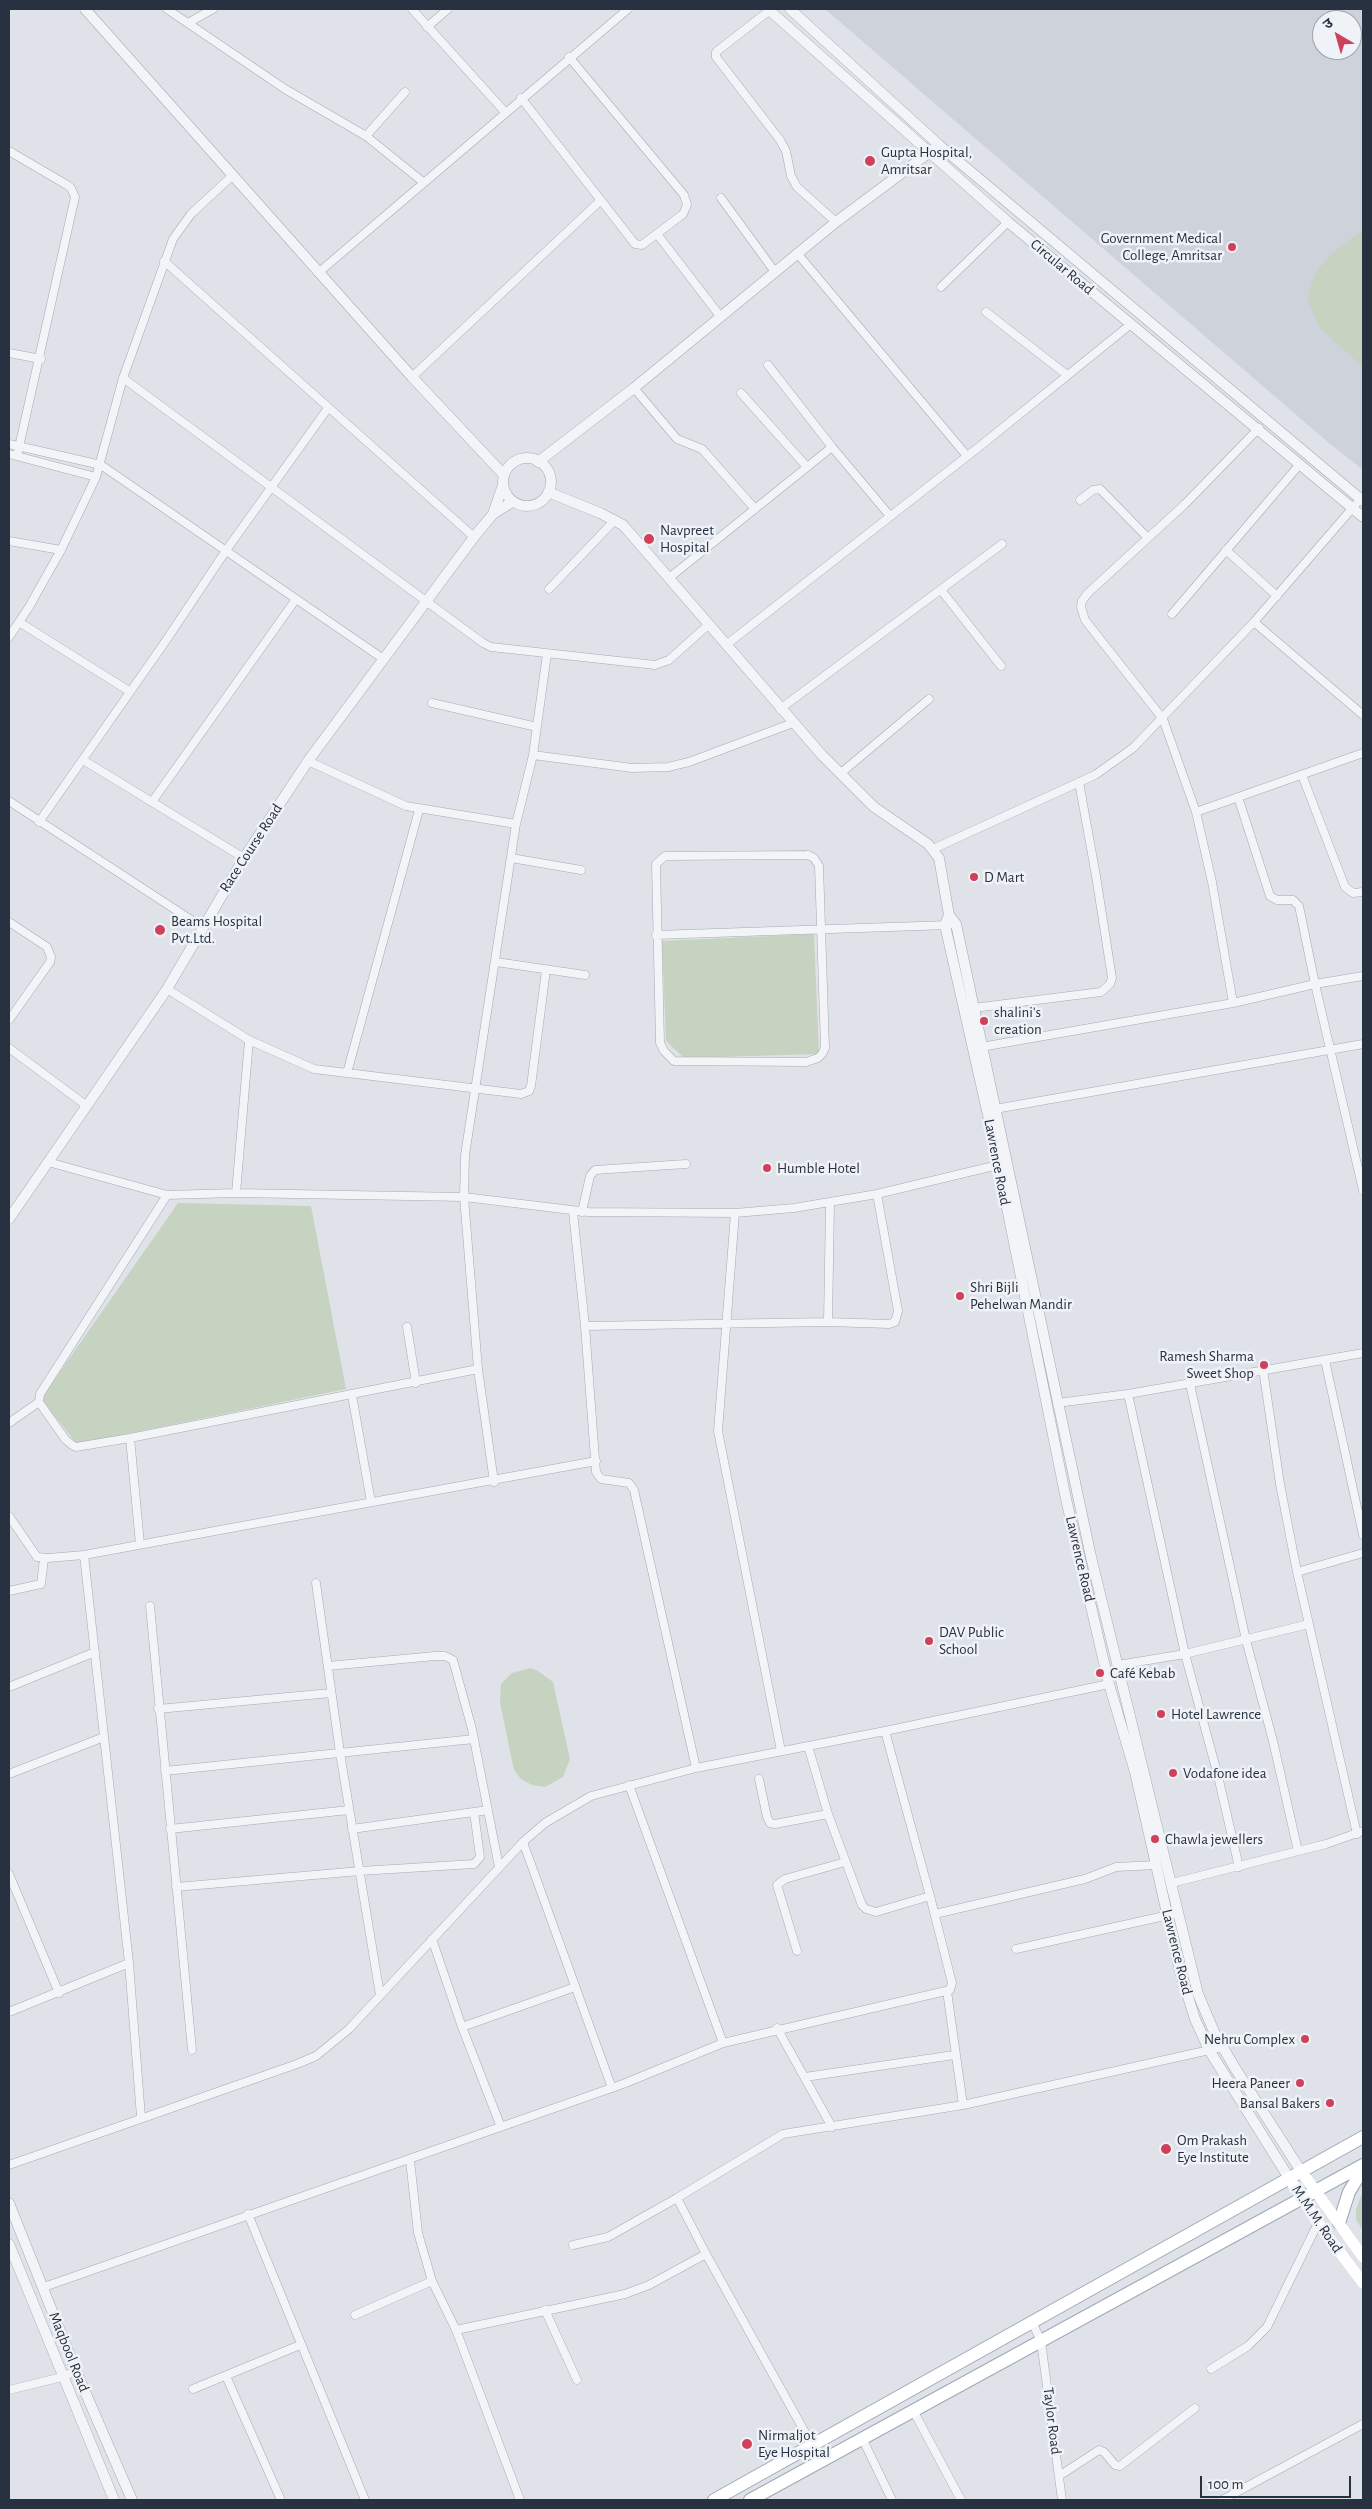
<!DOCTYPE html>
<meta charset="utf-8">
<style>
body{margin:0}
#map{position:relative;width:1372px;height:2509px;overflow:hidden;background:#dfe3e9;font-family:"Alegreya Sans","Noto Sans Devanagari",sans-serif}
canvas{display:block}
.frame{position:absolute;inset:0;border:10px solid #283140;pointer-events:none}
.north{position:absolute;left:1312px;top:10px;width:50px;height:50px;box-sizing:border-box;background:#eff2f6;border:1px solid #9fa5ad;border-radius:50%;rotate:322deg;font-size:14px;font-weight:700;line-height:20px;text-align:center;color:#283140}
.north::after{content:'';display:block;margin:auto;width:18px;height:22px;background:#d1405b;clip-path:polygon(50% 0,100% 100%,50% 72%,0 100%)}
.scale{position:absolute;left:1200px;top:2476px;width:151px;height:22px;box-sizing:border-box;border:2px solid #283140;border-top:0;padding-left:6px;font-size:15px;line-height:18px;white-space:nowrap;color:#283140;-webkit-text-stroke:4px #eff2f6;paint-order:stroke}
</style>
<div id="map">
<canvas width="1372" height="2509"></canvas>
<div class="frame"></div>
<div class="north">उ</div>
<div class="scale">100 m</div>
</div>
<script>
const g = document.querySelector('canvas').getContext('2d');
g.lineJoin = 'round';
function fillPath(path, color) { g.fillStyle = color; g.fill(path, 'evenodd'); }
const toPath = rows => new Path2D(rows.map(r => 'M' + r).join(''));
function stroke(path, color, width, dash) { g.strokeStyle = color; g.lineWidth = width; g.lineCap = dash ? 'butt' : 'round'; g.setLineDash(dash || []); g.stroke(path); }
function label(font, color, halo, rows, align = 'center') {
  g.font = font + ' "Alegreya Sans",sans-serif'; g.lineWidth = 5; g.setLineDash([]); g.textBaseline = 'middle'; g.strokeStyle = halo; g.fillStyle = color; for (const [text, x, y, turn = 0] of rows) {
    g.save(); g.translate(x, y); g.rotate((+turn || 0) * Math.PI / 180); g.textAlign = isNaN(turn) ? turn : align; if (halo) g.strokeText(text, 0, 0); g.fillText(text, 0, 0); g.restore();
  }
}
const built = toPath([
 [825,9,1363,9,1363,470,1329,443],
 [1322,20,1352,20,1352,50,1322,50]
]);
const green = toPath([
 [1363,230,1363,367,1320,328,1308,301,1311,284,1318,270,1331,254],
 [814,934,819,1054,684,1058,666,1041,662,941],
 [178,1203,311,1206,346,1389,77,1444,41,1399],
 [530,1668,538,1671,553,1682,570,1759,563,1777,545,1787,532,1785,521,1779,514,1770,500,1703,501,1684,512,1673],
 [1363,2191,1363,2231,1356,2219,1356,2209]
]);
const minor = toPath([
 [167,9,285,89,366,136,423,182],
 [412,9,505,112],
 [770,10,716,52,716,57,780,140,786,151,791,176,797,187,836,222],
 [188,23,213,9],
 [427,27,448,9],
 [521,98,635,244,642,245,683,214,687,205,684,195,569,57],
 [366,136,405,92],
 [9,151,67,185,71,188,75,197,17,456],
 [721,198,775,272],
 [657,234,720,316],
 [797,253,967,456],
 [164,261,474,537],
 [318,273,628,9],
 [941,287,1008,222],
 [986,312,1067,375],
 [9,353,41,359],
 [768,365,832,447,890,516],
 [412,377,601,200],
 [123,378,483,643,491,647,655,665,669,660,708,625],
 [634,388,677,439,702,449,755,509],
 [741,393,807,467],
 [9,444,101,465,382,658],
 [9,454,96,477],
 [1080,500,1093,490,1100,489,1148,538],
 [9,541,61,550],
 [1226,550,1277,596],
 [669,578,832,447],
 [549,589,615,520],
 [941,590,1001,666],
 [1172,614,1300,464],
 [19,622,129,691],
 [1254,622,1363,715],
 [9,637,29,607,61,550,96,477,123,378,173,239,191,214,233,175],
 [726,645,984,443,1131,324],
 [432,703,537,727],
 [780,709,1002,544],
 [533,755,632,768,668,767,689,762,793,723],
 [83,760,244,858],
 [308,761,406,806,516,824],
 [841,773,929,699],
 [1302,775,1345,887,1353,893,1363,892],
 [1238,797,1270,896,1277,900,1293,900,1299,906,1315,984,1363,1190],
 [9,801,202,927],
 [152,802,296,599],
 [1196,812,1363,753],
 [39,822,165,642,227,549,328,408],
 [933,849,1095,775,1133,748,1254,622,1356,504],
 [808,855,814,858,819,866,825,1048,822,1054,818,1058,806,1062,674,1061,664,1051,660,1043,656,864,665,856,808,855],
 [511,858,581,870],
 [9,922,47,947,51,957,50,962,9,1020],
 [656,935,949,925],
 [496,962,585,975],
 [167,989,249,1040,314,1069,521,1094,529,1091,531,1086,546,970],
 [1233,1003,1212,882,1196,812,1163,719,1085,620,1081,607,1082,601,1088,593,1185,504,1259,428],
 [973,1008,1101,992,1110,984,1112,978,1096,876,1079,782],
 [981,1047,1233,1003,1315,984,1363,976],
 [9,1048,87,1106],
 [347,1073,419,810],
 [995,1109,1363,1044],
 [48,1162,167,1195,236,1193,464,1197,588,1212,735,1213,794,1208,877,1194,998,1165],
 [236,1193,249,1040],
 [167,1195,40,1394,39,1402,65,1439,72,1445,76,1447,130,1438,478,1369],
 [573,1212,585,1326,596,1472,601,1479,629,1483,634,1490,696,1768],
 [582,1212,590,1176,595,1170,686,1164],
 [735,1213,718,1431,781,1751],
 [828,1322,830,1204],
 [585,1326,828,1322,889,1324,895,1322,898,1311,877,1194],
 [407,1327,416,1383],
 [1325,1360,1363,1535],
 [1263,1369,1280,1484,1297,1572,1357,1834],
 [1190,1384,1246,1640,1273,1741,1298,1851],
 [1128,1394,1185,1654,1218,1776,1239,1867],
 [352,1395,371,1502],
 [1057,1403,1128,1394,1363,1353],
 [9,1423,39,1402],
 [130,1438,140,1544],
 [494,1482,478,1369,464,1197,465,1155,516,824,533,755,547,654],
 [9,1516,37,1557,48,1558,84,1555,129,1963,141,2117],
 [84,1555,596,1461],
 [1297,1572,1363,1553],
 [316,1583,340,1753,380,1995],
 [9,1591,41,1584,44,1559],
 [150,1606,192,2050],
 [1118,1665,1185,1654,1309,1624],
 [328,1666,435,1656,445,1656,453,1660,472,1729,499,1867],
 [9,1687,95,1652],
 [158,1709,331,1693],
 [808,1746,828,1814,862,1905,866,1909,876,1912,930,1896],
 [165,1771,474,1739],
 [9,1774,104,1737],
 [759,1779,767,1817,770,1823,775,1824,828,1814],
 [629,1785,723,2043],
 [170,1829,349,1810],
 [352,1829,488,1810],
 [523,1842,612,2088],
 [9,1874,59,1993],
 [1172,1883,1326,1844,1363,1831],
 [176,1887,360,1871,474,1864,480,1857,474,1812],
 [935,1914,1085,1879,1116,1867,1156,1865],
 [432,1939,462,2027,501,2127],
 [1016,1949,1178,1913],
 [797,1951,777,1885,785,1879,845,1862],
 [947,1991,963,2105],
 [9,2012,129,1963],
 [462,2027,575,1987],
 [777,2028,832,2127],
 [805,2077,954,2055],
 [410,2160,418,2233,432,2281,456,2330,520,2500],
 [9,2165,297,2064,316,2056,349,2029,523,1842,545,1823,591,1796,696,1768,885,1731,1109,1684],
 [248,2214,365,2500],
 [573,2245,608,2237,677,2198],
 [44,2287,623,2084,723,2043,950,1990,952,1983,930,1896,885,1731],
 [545,2310,577,2380],
 [355,2315,432,2281],
 [1032,2322,1041,2341,1062,2500],
 [456,2330,625,2294,649,2285,706,2254],
 [1211,2369,1248,2346,1267,2327,1318,2223],
 [226,2376,281,2500],
 [193,2389,300,2345],
 [9,2390,62,2377,76,2371],
 [914,2412,961,2500],
 [863,2440,892,2500],
 [812,2445,706,2254,677,2198,783,2134,963,2105,1223,2047],
 [1059,2476,1099,2450,1104,2452,1115,2465,1120,2466,1195,2408],
 [1222,2500,1363,2424]
]);
const tertiary = toPath([
 [85,9,412,377,504,475],
 [768,9,1008,222,1363,517],
 [790,9,939,145,1363,501],
 '503 482a24 24 0 1 1 48 0a24 24 0 1 1-48 0Z',
 [538,462,634,388,836,222,934,149],
 [548,492,600,513,623,525,821,754,874,807,928,844,939,858,949,915,956,924,1091,1557,1198,1994,1215,2034,1235,2068,1301,2171],
 [493,514,503,485],
 [949,915,945,925,990,1124,1066,1499,1109,1684,1135,1772,1180,1971,1195,2019,1209,2050,1289,2178],
 [9,1219,167,989,244,858,308,761,474,537,493,514,512,502],
 [9,2203,76,2371,132,2500],
 [9,2244,114,2500]
]);
const secondary = toPath([
 [1301,2171,1363,2257],
 [1289,2178,1318,2223,1363,2283]
]);
const primary = toPath([
 [1339,2223,1349,2192,1363,2169],
 [714,2500,1363,2137],
 [750,2500,1363,2165]
]);
const markers = [
 [870,161,6,"#d1405b"],
 [1232,247,5,"#d1405b"],
 [649,539,6,"#d1405b"],
 [974,877,5,"#d1405b"],
 [160,930,6,"#d1405b"],
 [984,1021,5,"#d1405b"],
 [767,1168,5,"#d1405b"],
 [960,1296,5,"#d1405b"],
 [1264,1365,5,"#d1405b"],
 [929,1641,5,"#d1405b"],
 [1100,1673,5,"#d1405b"],
 [1161,1714,5,"#d1405b"],
 [1173,1773,5,"#d1405b"],
 [1155,1839,5,"#d1405b"],
 [1305,2039,5,"#d1405b"],
 [1300,2083,5,"#d1405b"],
 [1330,2103,5,"#d1405b"],
 [1166,2149,6,"#d1405b"],
 [747,2444,6,"#d1405b"]
];
const poiNames = [
 ["Gupta Hospital,",881,152],
 ["Amritsar",881,169],
 ["Government Medical",1222,238,"right"],
 ["College, Amritsar",1222,255,"right"],
 ["Navpreet",660,530],
 ["Hospital",660,547],
 ["D Mart",984,877],
 ["Beams Hospital",171,921],
 ["Pvt.Ltd.",171,938],
 ["shalini's",994,1012],
 ["creation",994,1029],
 ["Humble Hotel",777,1168],
 ["Shri Bijli",970,1287],
 ["Pehelwan Mandir",970,1304],
 ["Ramesh Sharma",1254,1356,"right"],
 ["Sweet Shop",1254,1373,"right"],
 ["DAV Public",939,1632],
 ["School",939,1649],
 ["Café Kebab",1110,1673],
 ["Hotel Lawrence",1171,1714],
 ["Vodafone idea",1183,1773],
 ["Chawla jewellers",1165,1839],
 ["Nehru Complex",1295,2039,"right"],
 ["Heera Paneer",1290,2083,"right"],
 ["Bansal Bakers",1320,2103,"right"],
 ["Om Prakash",1177,2140],
 ["Eye Institute",1177,2157],
 ["Nirmaljot",758,2435],
 ["Eye Hospital",758,2452]
];
const streetNames = [
 ["Circular Road",1062,267,40],
 ["Race Course Road",251,848,-57],
 ["Lawrence Road",997,1162,79],
 ["Lawrence Road",1080,1559,77],
 ["Lawrence Road",1177,1952,76],
 ["M.M.M. Road",1317,2219,56],
 ["Maqbool Road",69,2352,68],
 ["Taylor Road",1052,2421,83]
];
fillPath(built, '#cdd2db');
fillPath(green, '#c5d3c0');
stroke(minor, '#a4aab3', 9);
stroke(tertiary, '#a4aab3', 11);
stroke(primary, '#9ea8b5', 14);
stroke(minor, '#f2f4f7', 8);
stroke(tertiary, '#f2f4f7', 10);
stroke(secondary, '#fff', 11);
stroke(primary, '#fff', 12);
for (const [x, y, r, color] of markers) { const dot = new Path2D(); dot.arc(x, y, r, 0, 2 * Math.PI); g.fillStyle = color; g.fill(dot); stroke(dot, '#eff2f6', 2); }
label('15px', '#283140', '#eff2f6', poiNames, 'left');
label('15px', '#283140', '#eff2f6', streetNames);
</script>
